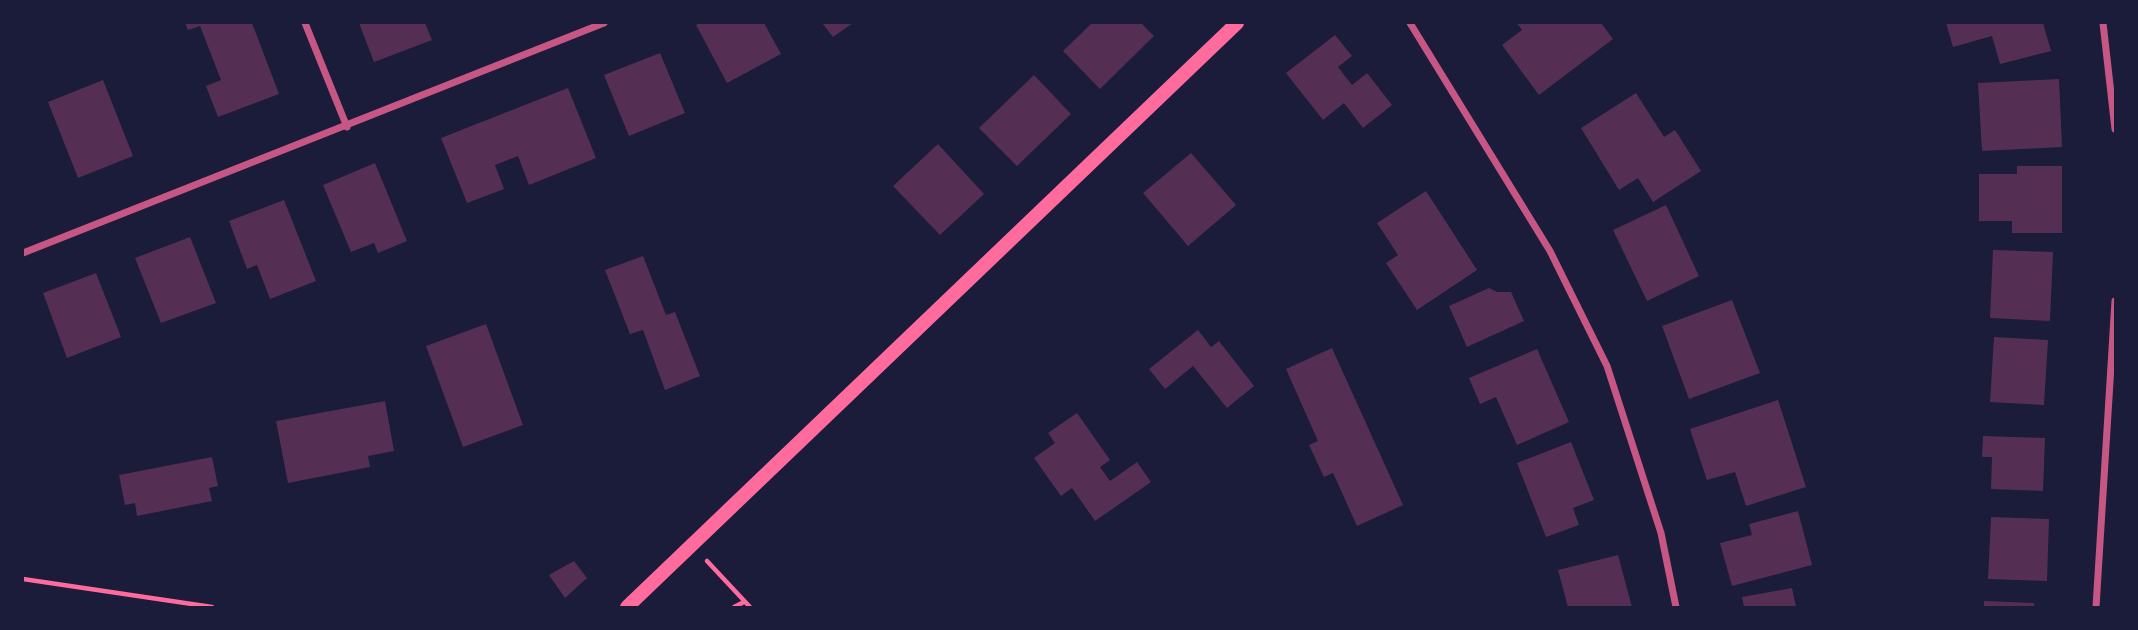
<!DOCTYPE html>
<style>
body{margin:0}
#map{position:relative;width:2138px;height:630px;overflow:hidden;background:#1b1b3a;font-family:"Crimson Pro",serif}
canvas{display:block}
.frame{position:absolute;inset:0;border:24px solid #1b1b3a;pointer-events:none}
</style>
<div id="map">
<canvas width="2138" height="630"></canvas>
<div class="frame"></div>
</div>
<script>
const g = document.querySelector('canvas').getContext('2d');
g.lineJoin = 'round';
function fillPath(path, color) { g.fillStyle = color; g.fill(path, 'evenodd'); }
const toPath = rows => new Path2D(rows.map(r => 'M' + r).join(''));
function stroke(path, color, width, dash) { g.strokeStyle = color; g.lineWidth = width; g.lineCap = dash ? 'butt' : 'round'; g.setLineDash(dash || []); g.stroke(path); }
const building = toPath([
 [185,23,252,23,279,94,218,117,206,86,221,80,200,26,188,30],
 [359,23,425,23,432,40,374,62],
 [700,23,764,23,781,54,727,83,696,25],
 [822,23,853,23,833,37],
 [1092,23,1141,23,1154,36,1100,89,1063,51],
 [1517,23,1601,23,1613,39,1539,95,1502,45,1522,30],
 [1946,23,2043,23,2051,51,2000,64,1992,36,1953,47],
 [1335,35,1352,56,1338,67,1352,85,1367,73,1392,105,1363,128,1344,103,1323,120,1286,73],
 [660,53,685,113,629,136,604,75],
 [1034,75,1071,114,1017,166,979,128],
 [2059,79,2062,147,1982,151,1978,83],
 [103,80,133,156,78,178,48,102],
 [568,88,596,158,529,185,518,156,495,165,504,189,467,203,441,138],
 [1636,93,1664,137,1675,130,1701,171,1653,202,1638,178,1619,190,1581,128],
 [938,144,984,194,940,235,893,186],
 [1191,153,1236,205,1188,246,1143,193],
 [375,163,407,241,378,253,374,243,351,252,323,185],
 [2017,166,2062,166,2062,233,2012,233,2012,221,1979,221,1979,174,2017,174],
 [1426,191,1477,270,1417,310,1386,263,1398,255,1377,223],
 [284,200,316,281,270,299,257,265,247,269,229,221],
 [1666,205,1699,276,1647,301,1613,230],
 [190,237,216,303,161,323,135,258],
 [1993,250,2053,252,2050,321,1990,318],
 [643,256,666,315,675,312,700,376,665,390,643,330,630,334,605,270],
 [96,273,121,337,67,358,43,293],
 [1489,288,1497,292,1511,292,1524,321,1467,347,1449,306],
 [1732,300,1760,373,1689,399,1662,326],
 [486,324,523,425,463,447,426,346],
 [1198,330,1211,347,1219,341,1254,386,1227,408,1193,366,1165,389,1149,369],
 [1994,337,2048,340,2044,405,1990,402],
 [1332,348,1403,505,1357,526,1333,473,1324,477,1309,445,1318,441,1286,369],
 [1537,349,1569,422,1517,445,1496,397,1480,404,1469,378],
 [1778,400,1806,487,1746,506,1735,472,1707,480,1690,429],
 [385,401,394,451,368,456,370,467,288,483,276,421],
 [1077,413,1110,460,1100,467,1110,481,1137,462,1151,482,1095,521,1072,488,1061,496,1034,458,1055,443,1048,433],
 [1983,436,2045,438,2043,491,1991,489,1992,457,1982,457],
 [1571,442,1594,500,1573,508,1579,525,1546,537,1517,463],
 [212,457,218,486,209,488,212,501,137,516,135,503,125,505,119,475],
 [1798,511,1812,565,1732,586,1720,543,1752,535,1749,524],
 [1991,517,2049,519,2047,581,1988,579],
 [1618,555,1632,607,1568,607,1558,570],
 [574,561,587,578,565,598,549,575],
 [1792,588,1796,607,1744,607,1742,597],
 [1984,601,2034,603,2034,607,1984,607]
]);
const path = toPath([
 [707,561,750,607],
 [23,579,212,607],
 [734,607,744,602]
]);
const minor = toPath([
 [305,23,347,127],
 [1410,23,1550,251,1607,366,1661,533,1676,607],
 [2103,23,2115,129],
 [23,253,604,23],
 [2096,607,2115,301]
]);
const secondary = toPath([
 [627,607,1237,23]
]);
fillPath(building, '#542f53');
stroke(path, '#ff6b9d', 4.5);
stroke(minor, '#c65784', 7);
stroke(secondary, '#ff6b9d', 14);
</script>
